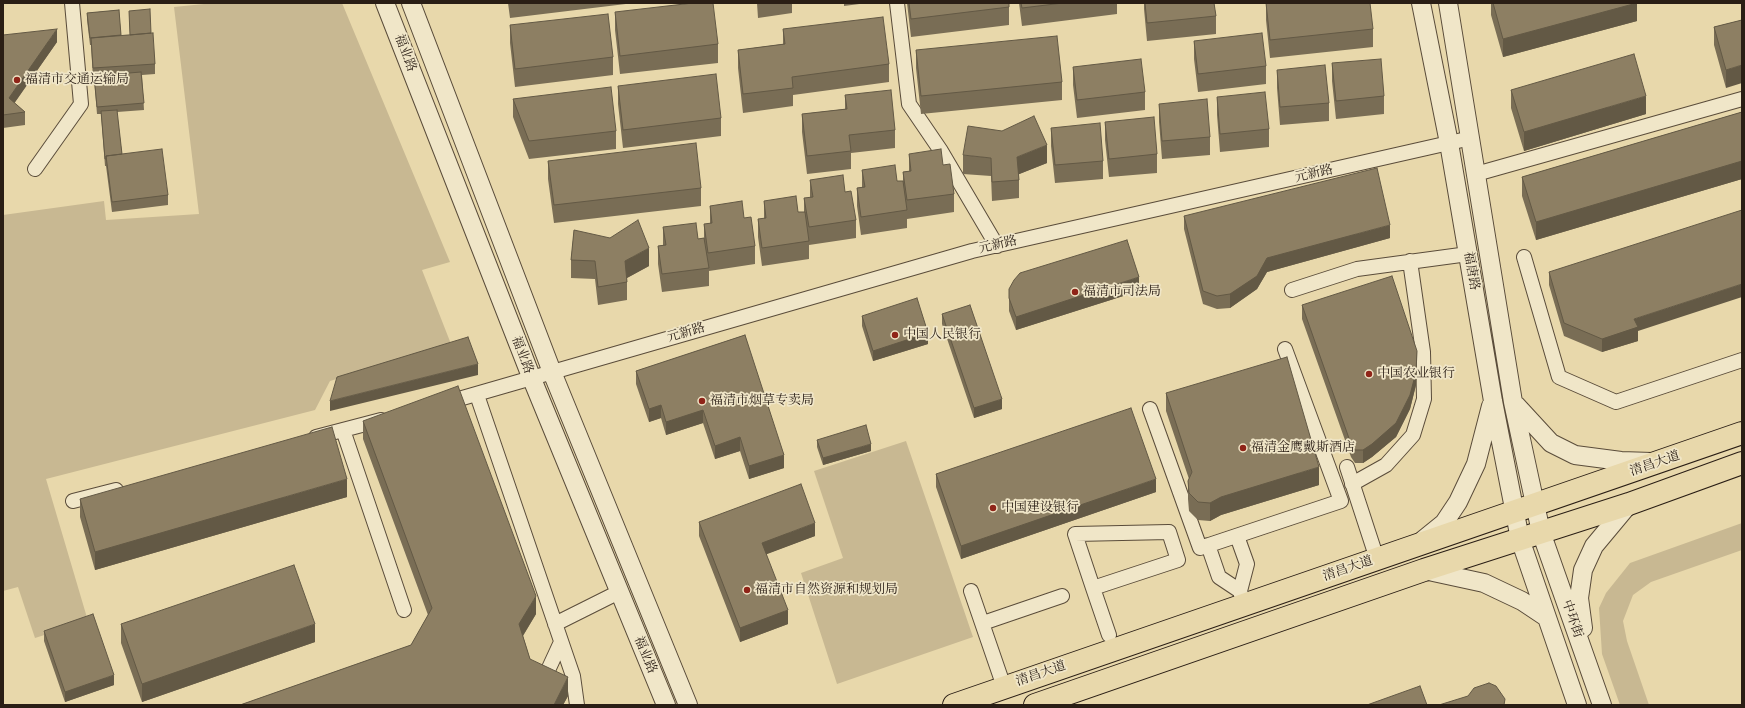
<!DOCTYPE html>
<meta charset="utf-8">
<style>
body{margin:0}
#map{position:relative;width:1745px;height:708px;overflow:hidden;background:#e8d8ab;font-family:"IM FELL French Canon",serif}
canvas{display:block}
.frame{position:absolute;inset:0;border:4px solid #2a1e15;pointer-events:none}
</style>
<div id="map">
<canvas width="1745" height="708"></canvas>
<div class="frame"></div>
</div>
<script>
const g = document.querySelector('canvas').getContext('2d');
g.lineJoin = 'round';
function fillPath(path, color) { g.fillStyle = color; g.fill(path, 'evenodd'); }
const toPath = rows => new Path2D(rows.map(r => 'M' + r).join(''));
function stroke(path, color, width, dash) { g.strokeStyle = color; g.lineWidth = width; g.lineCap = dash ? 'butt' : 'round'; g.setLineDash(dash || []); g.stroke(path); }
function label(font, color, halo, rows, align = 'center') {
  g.font = font + ' "IM FELL French Canon","Noto Serif SC",serif'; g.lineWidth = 3.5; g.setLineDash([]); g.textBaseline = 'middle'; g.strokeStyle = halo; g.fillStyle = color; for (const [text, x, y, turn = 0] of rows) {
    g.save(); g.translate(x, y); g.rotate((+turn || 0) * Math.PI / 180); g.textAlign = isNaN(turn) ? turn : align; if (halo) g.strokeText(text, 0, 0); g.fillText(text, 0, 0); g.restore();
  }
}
const green = toPath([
 [214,3,342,3,450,262,422,270,451,344,330,381,315,410,46,479,88,621,35,638,18,587,3,591,3,215,104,201,106,220,199,214,174,7],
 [906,441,973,637,837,684,801,573,843,558,814,471],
 [1742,523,1742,550,1651,582,1633,595,1623,621,1627,641,1649,705,1620,705,1602,654,1599,608,1606,593,1630,563]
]);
const minor = toPath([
 [897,3,909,104,941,151,997,246],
 [35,169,81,104,72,3],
 [1476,174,1742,99],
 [1524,257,1559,377,1616,402,1742,360],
 [1292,290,1357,269,1468,254],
 [477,395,573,676,577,705],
 [445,403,972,251,1471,138],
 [1150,409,1200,548,1341,501,1285,349],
 [343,430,404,610],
 [316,437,381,420],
 [1347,467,1377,559],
 [1352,484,1386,465,1413,435,1424,399,1423,352,1410,261],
 [73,501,116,490],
 [1237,536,1247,564,1240,591,1244,605],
 [1208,545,1219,577,1240,591],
 [1093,588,1178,560,1169,532,1075,534,1093,588,1109,635],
 [971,591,1004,687],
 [983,623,1062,596],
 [555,624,619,592],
 [532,705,561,642]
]);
const tertiary = toPath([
 [385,3,532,379,666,705],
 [411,3,552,372,688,705],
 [1421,3,1449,143,1493,401,1520,539,1577,705],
 [1448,3,1513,402,1541,532,1602,705],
 [1516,405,1551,443,1575,455,1621,461,1652,462],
 [1423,540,1444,523,1458,502,1476,464,1491,406],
 [1424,570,1484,583,1522,601,1546,617],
 [1583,628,1579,598,1583,570,1594,546,1629,504]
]);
const primary = toPath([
 [954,705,1742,433],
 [1035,705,1424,570,1629,504,1742,463]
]);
const wall = toPath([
 [508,3,634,3,510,18],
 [757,3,792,3,792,13,758,18],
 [844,3,867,3,844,6],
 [907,3,1009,3,1009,25,911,37],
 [1019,3,1117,3,1117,14,1022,26],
 [1144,3,1214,3,1216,16,1216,34,1147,41,1144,9],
 [1266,3,1373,29,1373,47,1270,58,1266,20],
 [1491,3,1637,3,1637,21,1503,57,1491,15],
 [119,10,121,36,130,35,129,11,151,33,155,64,155,74,142,75,144,110,117,112,122,154,168,195,168,205,112,212,106,166,105,166,101,114,97,114,94,78,93,79,91,45,90,45,87,20,87,13],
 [615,12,718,44,718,63,620,74,615,30],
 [1742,20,1726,88,1714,45,1714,27],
 [510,25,613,57,613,75,515,87,510,43],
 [783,29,889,64,889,82,793,95,793,106,743,113,738,68,738,50,783,44],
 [3,35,57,42,14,103,25,112,25,125,3,128],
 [1194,41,1266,66,1266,84,1198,92,1194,59],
 [916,50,1062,82,1062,100,921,114,916,68],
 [1332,63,1384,96,1384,114,1336,119,1332,81],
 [1073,67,1145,92,1145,110,1077,118,1073,85],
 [1277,70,1329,103,1329,121,1280,125,1277,88],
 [618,86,721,118,721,136,623,148,618,104],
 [1511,90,1646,114,1524,151,1511,108],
 [845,95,895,130,895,148,851,153,851,169,807,174,802,132,802,114,845,109],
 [1217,97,1269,129,1269,147,1220,152,1217,115],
 [513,99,616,131,616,149,529,159,513,117],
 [1159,104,1210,137,1210,155,1162,159,1159,122],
 [1742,112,1742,179,1536,240,1522,196,1522,177],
 [1105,122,1157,154,1157,173,1109,177,1105,140],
 [1051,128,1103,161,1103,179,1055,183,1051,146],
 [909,154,943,165,954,194,954,212,907,219,907,228,861,235,857,206,857,188,862,187,862,170,897,181,903,181,903,172,909,171],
 [963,155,1047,163,1019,174,1019,198,992,201,991,176,963,174],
 [548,161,701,188,701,206,554,223,548,179],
 [810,180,845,192,856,220,856,238,809,245,809,259,762,266,758,237,758,219,764,219,764,201,798,212,804,212,804,198,810,198],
 [710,206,744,218,755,246,755,264,709,271,709,286,662,292,658,264,658,246,663,245,663,227,698,239,704,238,704,224,710,224],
 [1184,216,1390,238,1267,272,1257,289,1230,308,1217,309,1203,304,1184,229],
 [574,230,649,266,627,278,627,300,598,305,595,279,571,278,571,260],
 [1549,272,1638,331,1638,341,1602,352,1564,336,1549,285],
 [1009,289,1139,291,1016,330,1009,311],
 [1302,305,1417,364,1416,385,1410,409,1396,437,1372,457,1363,463,1355,463,1351,457,1302,319],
 [942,314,1002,409,974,418,942,324],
 [862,316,928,344,873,361,862,326],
 [745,335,784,468,749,479,740,451,715,459,703,423,666,435,661,418,649,422,636,384,636,371],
 [1166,393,1319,485,1221,515,1210,521,1198,520,1189,511,1188,499,1188,481,1189,479,1166,411],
 [363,421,536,614,523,636,530,659,568,696,563,705,240,705,411,645,428,615,363,439],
 [817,440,871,451,823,465,817,447],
 [936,474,1156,492,961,559,936,487],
 [347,497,95,570,80,517,80,499],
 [699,522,815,536,766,554,788,624,740,642,699,536],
 [121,624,315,642,142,702,121,643],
 [44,631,114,685,65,702,44,641]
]);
const shadedWall = toPath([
 [1637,3,1637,21,1503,57,1503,39],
 [57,29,57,42,9,111,9,98],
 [1742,65,1742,83,1726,88,1726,70],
 [1646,96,1646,114,1524,151,1524,132],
 [1047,145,1047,163,1017,175,1017,157],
 [1742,161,1742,179,1536,240,1536,222],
 [1390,225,1390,238,1267,272,1257,289,1230,308,1230,294,1267,258],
 [649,248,649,266,625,279,625,261],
 [1139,277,1139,291,1016,330,1016,317],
 [1742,284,1742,297,1638,331,1638,341,1602,352,1602,339,1634,319],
 [928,333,928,344,873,361,873,351],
 [1417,351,1417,364,1416,385,1410,409,1396,437,1372,457,1363,463,1363,450],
 [478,364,478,375,330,411,330,401],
 [1002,399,1002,409,974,418,974,408],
 [661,405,661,418,649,422,649,409],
 [703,410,703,423,666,435,666,422],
 [740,437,740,451,715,459,715,446],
 [871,444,871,451,823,465,823,458],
 [784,455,784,468,749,479,749,466],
 [1319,467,1319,485,1221,515,1210,521,1210,503,1221,497],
 [347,479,347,497,95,570,95,552],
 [1156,479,1156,492,961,559,961,546],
 [815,523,815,536,762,556,762,543],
 [536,596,536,614,519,642,519,624],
 [788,610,788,624,740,642,740,628],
 [315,624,315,642,142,702,142,684],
 [114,675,114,685,65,702,65,692],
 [568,677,568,696,563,705,554,705]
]);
const building = toPath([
 [693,3,713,3,718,44,620,56,615,12,693,3],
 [909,3,1009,3,1009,7,911,19,909,3],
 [1021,3,1063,3,1022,8,1021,3],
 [1145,3,1214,3,1216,16,1147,23,1145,3],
 [1266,3,1370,3,1373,29,1270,40,1266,3],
 [1493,3,1637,3,1503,39,1493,3],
 [150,9,151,33,130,35,129,11,150,9],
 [119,10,121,35,90,38,87,13,119,10],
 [608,14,613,57,515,69,510,25,608,14],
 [883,17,889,64,792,77,793,88,743,94,738,50,785,44,783,29,883,17],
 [1742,20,1742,65,1726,70,1714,27,1742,20],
 [57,29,9,98,25,112,3,115,3,35,57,29],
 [153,33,155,64,93,68,91,38,153,33],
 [1262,33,1266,66,1198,74,1194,41,1262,33],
 [1057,36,1062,82,921,96,916,50,1057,36],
 [1634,54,1646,96,1524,132,1511,90,1634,54],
 [1141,59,1145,92,1077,100,1073,67,1141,59],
 [1381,59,1384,96,1336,101,1332,63,1381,59],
 [1325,65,1329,103,1280,107,1277,70,1325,65],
 [141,72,144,103,97,107,94,76,141,72],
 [716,74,721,118,623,130,618,86,716,74],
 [611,87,616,131,529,141,513,99,611,87],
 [891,90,895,130,849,135,851,151,807,156,802,114,847,109,845,95,891,90],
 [1265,92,1269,129,1220,134,1217,97,1265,92],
 [1207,99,1210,137,1162,141,1159,104,1207,99],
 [117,110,122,154,106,156,106,159,105,159,101,111,117,110],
 [1742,112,1742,161,1536,222,1522,177,1742,112],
 [1034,116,1047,145,1017,157,1019,180,992,182,991,158,963,155,968,126,1002,131,1034,116],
 [1154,117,1157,154,1109,159,1105,122,1154,117],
 [1100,123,1103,161,1055,165,1051,128,1100,123],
 [696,143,701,188,554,205,548,161,696,143],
 [162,149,168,195,112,202,106,156,162,149],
 [941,149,943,165,950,164,954,194,907,200,903,172,911,171,909,154,941,149],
 [895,165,897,181,903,181,907,210,861,217,857,188,865,187,862,170,895,165],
 [1377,168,1390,225,1267,258,1257,276,1230,294,1217,296,1203,291,1184,216,1377,168],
 [843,175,845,192,851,191,856,220,809,227,804,198,813,197,810,180,843,175],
 [796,196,798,212,805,212,809,241,762,248,758,219,766,218,764,201,796,196],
 [742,201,744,218,751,217,755,246,708,253,704,224,712,223,710,206,742,201],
 [1742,210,1742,284,1634,319,1638,327,1602,339,1564,323,1549,272,1742,210],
 [638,220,649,248,625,261,627,282,598,287,595,261,571,260,574,230,610,238,638,220],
 [696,223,698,239,704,238,709,268,662,274,658,246,666,245,663,227,696,223],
 [1127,240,1139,277,1016,317,1009,298,1009,289,1014,280,1020,273,1127,240],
 [1392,276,1417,351,1416,372,1410,395,1396,423,1372,444,1363,450,1355,450,1351,444,1302,305,1392,276],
 [917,298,928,333,873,351,862,316,917,298],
 [970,305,1002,399,974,408,942,314,970,305],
 [745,335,784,455,749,466,740,437,715,446,703,410,666,422,661,405,649,409,636,371,745,335],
 [468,337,478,364,330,401,337,377,468,337],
 [1287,357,1319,467,1221,497,1210,503,1198,502,1189,493,1188,481,1192,472,1166,393,1287,357],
 [458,386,536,596,519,624,530,659,568,677,554,705,240,705,411,645,432,608,363,421,458,386],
 [1131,408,1156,479,961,546,936,474,1131,408],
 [866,425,871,444,823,458,817,440,866,425],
 [332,427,347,479,95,552,80,499,332,427],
 [801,484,815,523,762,543,788,610,740,628,699,522,801,484],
 [294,565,315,624,142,684,121,624,294,565],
 [93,614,114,675,65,692,44,631,93,614],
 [1489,683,1496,686,1505,699,1504,705,1439,705,1468,696,1474,688,1489,683],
 [1420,686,1427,705,1367,705,1420,686]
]);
const markers = [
 [17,80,4,"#8f2418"],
 [1075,292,4,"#8f2418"],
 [895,335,4,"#8f2418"],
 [1369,374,4,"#8f2418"],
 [702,401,4,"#8f2418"],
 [1243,448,4,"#8f2418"],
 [993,508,4,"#8f2418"],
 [747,590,4,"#8f2418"]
];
const streetNames = [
 ["福业路",405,53,69],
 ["元新路",1314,174,-13],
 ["元新路",998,245,-13],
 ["福唐路",1471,271,80],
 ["元新路",686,333,-16],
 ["福业路",522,355,69],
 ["清昌大道",1655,464,-19],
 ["清昌大道",1348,569,-19],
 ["中环街",1572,619,71],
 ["福业路",645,655,67],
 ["清昌大道",1041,674,-19]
];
const poiNames = [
 ["福清市交通运输局",25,80],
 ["福清市司法局",1083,292],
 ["中国人民银行",903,335],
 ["中国农业银行",1377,374],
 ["福清市烟草专卖局",710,401],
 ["福清金鹰戴斯酒店",1251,448],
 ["中国建设银行",1001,508],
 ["福清市自然资源和规划局",755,590]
];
fillPath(green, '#c8b892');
stroke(minor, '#5a4c3a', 16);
stroke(tertiary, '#5a4c3a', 20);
stroke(primary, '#2a1e15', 24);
stroke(minor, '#f0e6c8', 14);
stroke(tertiary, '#f0e6c8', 18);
stroke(primary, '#e8d8ab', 22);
fillPath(wall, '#796d55');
fillPath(shadedWall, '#635945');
fillPath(building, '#8d7f63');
stroke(building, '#635945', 1);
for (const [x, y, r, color] of markers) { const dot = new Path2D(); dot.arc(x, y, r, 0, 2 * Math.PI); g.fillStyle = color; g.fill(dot); stroke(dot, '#f0e6c8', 1.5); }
label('13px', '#2a1e15', '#f0e6c8', streetNames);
label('13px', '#2a1e15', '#f0e6c8', poiNames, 'left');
</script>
